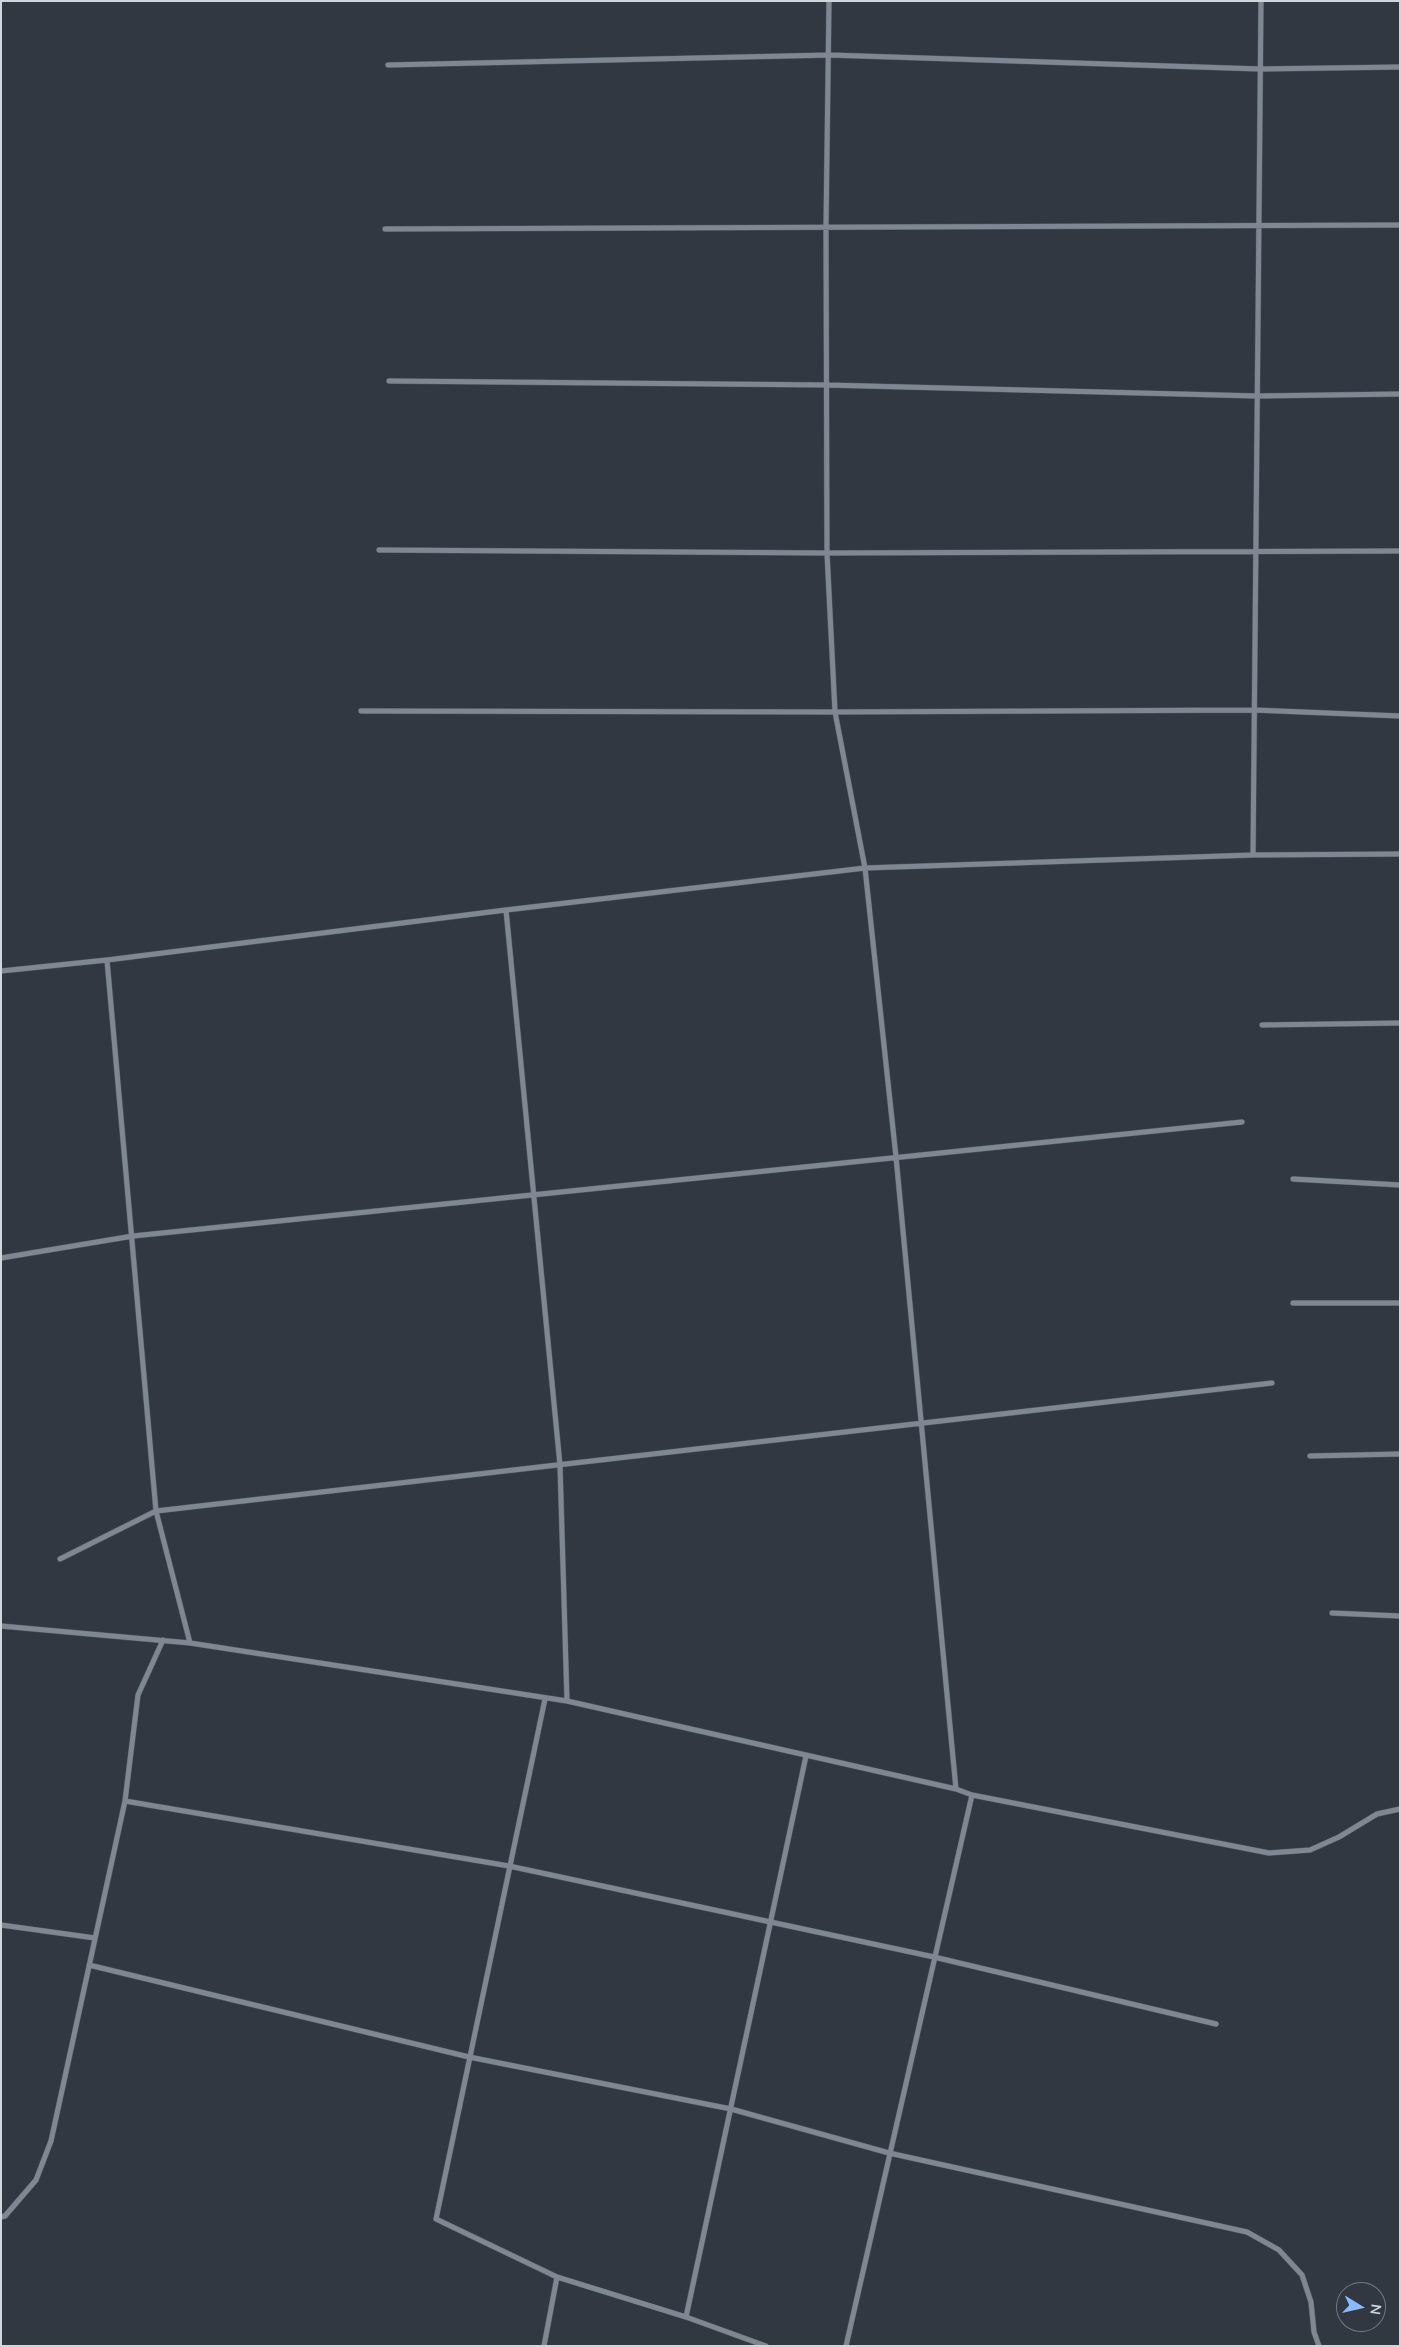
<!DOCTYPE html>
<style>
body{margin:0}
#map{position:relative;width:1401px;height:2347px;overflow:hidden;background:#313842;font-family:"Nunito Sans",sans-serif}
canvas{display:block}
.frame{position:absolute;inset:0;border:2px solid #d1d5dc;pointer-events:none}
.north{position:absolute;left:1336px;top:2282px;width:50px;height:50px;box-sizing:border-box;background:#313842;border:1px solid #717780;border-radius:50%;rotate:99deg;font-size:14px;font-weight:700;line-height:20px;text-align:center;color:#d1d5dc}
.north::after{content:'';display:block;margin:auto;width:18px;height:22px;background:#8bbafc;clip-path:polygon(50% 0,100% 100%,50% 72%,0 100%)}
</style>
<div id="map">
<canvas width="1401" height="2347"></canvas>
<div class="frame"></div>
<div class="north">N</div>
</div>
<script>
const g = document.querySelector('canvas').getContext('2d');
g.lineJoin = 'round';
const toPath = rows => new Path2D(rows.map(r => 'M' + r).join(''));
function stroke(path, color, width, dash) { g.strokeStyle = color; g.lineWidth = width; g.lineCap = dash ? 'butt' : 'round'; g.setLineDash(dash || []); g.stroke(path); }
const street = toPath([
 [829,1,826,227,827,553,835,712,865,868,896,1157,956,1789],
 [388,65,830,55,1260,69,1400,67],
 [385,229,1400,225],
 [389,381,827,385,1257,396,1400,394],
 [379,550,827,553,1400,551],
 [361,711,835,712,1254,710,1400,716],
 [1253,855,1261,1],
 [506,910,560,1465,567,1701],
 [107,960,156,1511,190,1643],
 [1,971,107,960,506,910,865,868,1253,855,1400,854],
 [1262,1025,1400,1023],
 [1293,1179,1400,1185],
 [1,1258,133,1236,1242,1122],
 [1293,1303,1400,1303],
 [1310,1456,1400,1454],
 [60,1559,156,1511,1272,1383],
 [1332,1613,1400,1616],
 [1,1626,190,1643,567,1701,956,1789,972,1795,1269,1853,1310,1850,1339,1837,1377,1814,1400,1809],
 [545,1699,436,2219,557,2277,686,2317,766,2346],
 [125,1801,509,1866,934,1957,1216,2024],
 [1,1925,95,1938],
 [89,1965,469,2057,731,2109,889,2153,1247,2232,1279,2250,1302,2275,1311,2302,1314,2332,1319,2346],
 [1,2217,5,2216,36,2180,51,2141,125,1801,138,1695,163,1640],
 [686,2317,806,1756],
 [544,2346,557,2277],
 [846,2346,972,1795]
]);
stroke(street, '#50565e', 6);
stroke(street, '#7e8792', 5);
</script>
